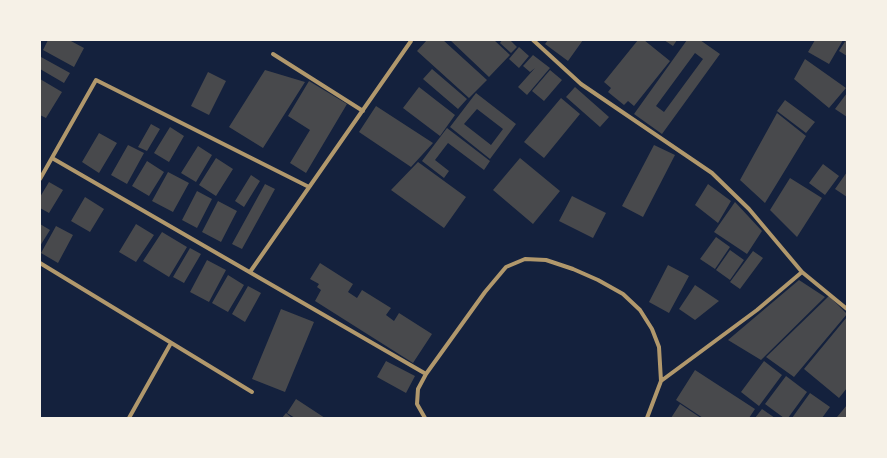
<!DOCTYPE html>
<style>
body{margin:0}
#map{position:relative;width:887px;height:458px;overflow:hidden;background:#14213d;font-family:Signika,sans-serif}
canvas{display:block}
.frame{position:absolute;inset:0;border:41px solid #f6f1e7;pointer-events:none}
</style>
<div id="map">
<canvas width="887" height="458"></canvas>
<div class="frame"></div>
</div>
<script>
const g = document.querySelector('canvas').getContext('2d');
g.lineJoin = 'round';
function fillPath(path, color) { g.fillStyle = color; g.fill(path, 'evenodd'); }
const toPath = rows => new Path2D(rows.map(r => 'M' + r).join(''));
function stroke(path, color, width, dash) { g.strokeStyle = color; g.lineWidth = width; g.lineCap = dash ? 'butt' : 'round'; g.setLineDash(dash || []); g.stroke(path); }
const building = toPath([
 [48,40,69,40,84,48,74,67,43,50],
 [427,40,443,40,487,80,469,98,417,51],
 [450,40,468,40,469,41,471,40,494,40,510,55,489,77],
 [502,40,510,40,517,47,511,53,500,43],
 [548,40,583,40,568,61,545,44],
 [638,40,644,40,670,61,634,106,628,101,624,105,608,92,611,88,604,82],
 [664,40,677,40,673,46],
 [687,40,700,40,720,54,662,134,634,114],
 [695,53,703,59,664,112,656,106],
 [815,40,843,40,829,64,808,52],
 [846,40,847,40,847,56,839,51],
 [519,47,529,56,519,68,509,59],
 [533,55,550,68,527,95,518,87,535,68,530,72,523,66],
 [41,57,70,73,64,83,40,69],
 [805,59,846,88,829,108,794,79],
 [432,69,467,99,458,109,423,79],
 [265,70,305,82,263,148,229,127],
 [550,70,562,80,544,101,532,91],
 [208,72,226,81,209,115,191,106],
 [40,79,62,92,46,118,40,115],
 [309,81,347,104,306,173,290,163,310,130,288,116],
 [419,87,455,115,440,136,403,108],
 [575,87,609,117,600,127,566,97],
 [476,93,516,124,490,159,450,127],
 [477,109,503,129,491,145,464,124],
 [847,93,847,117,835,109],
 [561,98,580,114,544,158,524,142],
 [785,100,815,122,806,133,777,111],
 [376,106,433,143,411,167,359,132],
 [777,113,806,136,765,203,740,180],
 [151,124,160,129,147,151,138,147],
 [170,127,184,136,169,162,154,153],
 [447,128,490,161,484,170,448,143,435,160,449,171,444,178,422,161],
 [99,133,117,143,99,173,82,162],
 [128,145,144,153,127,184,111,175],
 [654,145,675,155,643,217,622,206],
 [198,146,212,155,196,182,181,173],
 [216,158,233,169,216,196,199,185],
 [520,158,560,191,533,224,493,190],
 [147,161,164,172,149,196,132,186],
 [418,162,466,197,444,228,391,190],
 [823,164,839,176,825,195,809,183],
 [168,172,189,183,173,212,152,201],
 [847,172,847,197,835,189],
 [251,175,260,181,244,207,235,201],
 [790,178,822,198,797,237,770,210],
 [49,182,63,190,49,213,40,208,40,197],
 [265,184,275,189,242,249,232,244],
 [708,184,731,201,718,223,695,205],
 [197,191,212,199,197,228,182,220],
 [572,196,606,213,593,238,559,221],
 [85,197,104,209,90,232,71,221],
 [218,201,237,211,221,242,202,232],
 [735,202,762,231,747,254,714,232],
 [40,224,50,230,40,246],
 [136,224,154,235,136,262,119,252],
 [56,226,73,235,58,263,41,253],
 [162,232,187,247,169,277,143,261],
 [716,237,730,247,715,269,700,259],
 [190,248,201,254,184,283,173,277],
 [730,250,744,260,730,280,716,270],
 [753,251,763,258,740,289,730,282],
 [207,260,226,270,209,302,190,292],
 [320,263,353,284,348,292,357,298,362,290,391,308,386,315,394,321,399,313,432,334,413,363,315,301,321,290,317,287,319,284,310,279],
 [668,265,689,276,669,313,649,302],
 [228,275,244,285,228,312,212,303],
 [799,280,825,297,761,360,728,340],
 [695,285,719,301,695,320,679,309],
 [248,286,261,293,245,322,232,314],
 [829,296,847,314,794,377,766,357],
 [281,309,314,322,285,392,252,379],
 [847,317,847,388,839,398,804,369],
 [386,361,415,376,406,393,377,377],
 [764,361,782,375,759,406,741,392],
 [695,370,755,409,749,418,703,418,676,400],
 [786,376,807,392,788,418,784,418,765,404],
 [810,393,830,407,822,418,792,418],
 [296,399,325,418,295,418,287,413],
 [680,404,701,418,671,418],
 [847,405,847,418,839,418,837,417],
 [762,409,775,418,755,418],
 [286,413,292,418,282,418]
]);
const minor = toPath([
 [533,40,581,84,712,173,749,209,802,272,847,309],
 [273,54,363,111],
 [52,158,426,374],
 [40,179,96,80,309,187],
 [40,263,252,392],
 [250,272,411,41],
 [661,381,757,310,802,272],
 [129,418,171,343],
 [425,418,417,404,418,389,426,374,485,292,506,267,525,259,546,260,573,269,598,280,623,294,640,310,652,329,659,347,661,381,647,418]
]);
fillPath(building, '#48494c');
stroke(minor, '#b1986c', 4);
</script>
